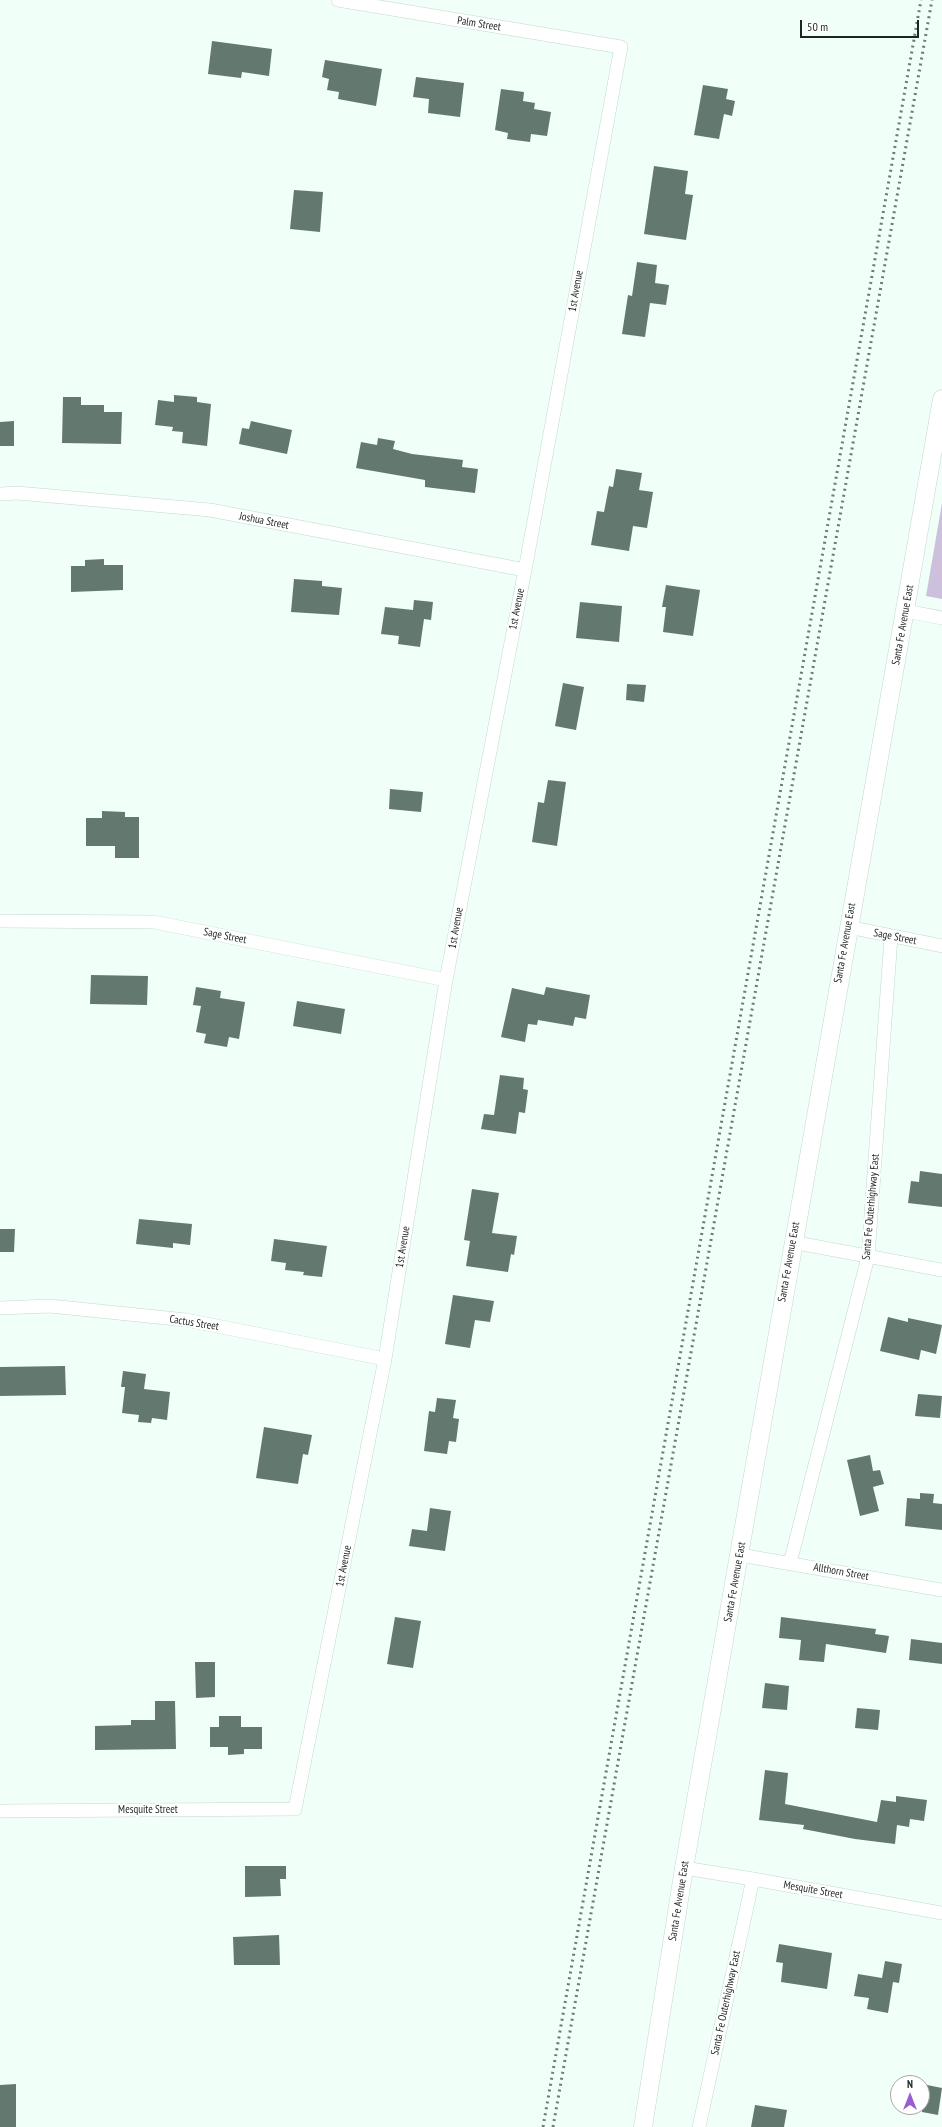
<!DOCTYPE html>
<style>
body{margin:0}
#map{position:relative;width:942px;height:2127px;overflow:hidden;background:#f0fff8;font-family:"PT Sans Narrow",sans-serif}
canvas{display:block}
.north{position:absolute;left:890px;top:2075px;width:40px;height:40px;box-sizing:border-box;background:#fff;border:1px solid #a5a8a7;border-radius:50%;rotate:0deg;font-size:11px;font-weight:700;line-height:16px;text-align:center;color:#1d2522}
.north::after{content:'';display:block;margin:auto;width:14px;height:18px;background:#985dd4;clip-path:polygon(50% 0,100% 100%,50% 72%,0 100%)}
.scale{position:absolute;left:800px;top:20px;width:119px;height:18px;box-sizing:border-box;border:2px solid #1d2522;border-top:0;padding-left:5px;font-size:12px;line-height:14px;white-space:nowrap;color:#1d2522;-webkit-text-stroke:3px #fff;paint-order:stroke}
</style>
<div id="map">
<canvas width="942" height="2127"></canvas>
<div class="north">N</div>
<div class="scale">50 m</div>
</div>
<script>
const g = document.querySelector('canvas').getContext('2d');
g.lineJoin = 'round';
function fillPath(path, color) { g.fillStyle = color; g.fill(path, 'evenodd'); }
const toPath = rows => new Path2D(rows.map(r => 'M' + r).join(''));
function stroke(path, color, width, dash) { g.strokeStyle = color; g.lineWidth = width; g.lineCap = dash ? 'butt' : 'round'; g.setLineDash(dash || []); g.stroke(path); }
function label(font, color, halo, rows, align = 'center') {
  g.font = font + ' "PT Sans Narrow",sans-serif'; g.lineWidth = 4; g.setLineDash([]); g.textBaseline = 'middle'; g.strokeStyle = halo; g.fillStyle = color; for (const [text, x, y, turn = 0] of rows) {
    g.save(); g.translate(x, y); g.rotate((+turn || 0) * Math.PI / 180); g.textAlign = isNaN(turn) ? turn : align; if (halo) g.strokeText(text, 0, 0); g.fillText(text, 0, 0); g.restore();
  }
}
const green = toPath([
 [942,503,942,599,926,596]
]);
const building = toPath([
 [212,41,272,49,269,76,242,72,241,78,208,74],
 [325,60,382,69,376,106,338,99,339,92,327,90,329,79,322,77],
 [416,77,464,83,460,117,428,113,429,99,413,97],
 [703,85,728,89,726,99,735,101,732,116,724,114,719,139,694,135],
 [501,89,524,92,523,101,535,103,534,109,551,112,547,136,531,134,530,142,507,139,508,133,495,130],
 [654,166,688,171,685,194,693,195,686,240,644,234],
 [294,190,323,192,320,232,290,229],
 [637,262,657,265,655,283,669,285,666,305,650,303,645,337,622,334,628,295,632,296],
 [174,395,197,397,197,402,211,404,207,446,182,443,183,432,172,431,173,427,155,425,158,400,174,402],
 [63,397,81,397,81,405,104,405,104,412,122,412,121,444,62,443],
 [14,421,14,446,0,446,0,422],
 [251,421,292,430,287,454,239,444,242,428,249,429],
 [378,438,395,441,393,449,412,454,463,460,462,467,478,469,475,493,425,487,425,480,356,468,361,442,377,445],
 [616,469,642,473,639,490,653,492,647,528,633,526,629,551,591,545,597,511,604,512,609,486,613,487],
 [104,559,104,565,123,565,123,590,71,592,71,566,85,566,85,560],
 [294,579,322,581,322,586,342,588,339,615,291,612],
 [666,585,700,590,693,636,663,632,666,607,662,607],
 [414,600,433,602,431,620,424,619,420,647,398,644,399,636,381,634,385,607,413,610],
 [580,602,622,606,619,642,576,638],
 [563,683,584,687,576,730,555,726],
 [627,684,646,685,644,702,626,700],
 [548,780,566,782,557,846,532,842,538,802,544,803],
 [390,789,423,792,421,812,389,809],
 [102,811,125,812,125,817,139,817,139,858,115,858,115,846,86,846,86,818,102,818],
 [91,975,148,976,147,1005,90,1004],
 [196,987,221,991,220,998,245,1002,239,1039,229,1037,227,1047,204,1043,206,1034,196,1032,201,1006,193,1005],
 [546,987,590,995,586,1019,575,1017,573,1026,538,1020,537,1025,528,1024,525,1042,501,1037,512,988,544,995],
 [297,1001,345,1009,341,1034,293,1026],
 [500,1075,524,1078,523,1089,528,1090,525,1113,519,1112,516,1134,481,1129,484,1114,494,1115],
 [920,1171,942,1174,942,1207,908,1203,911,1181,919,1182],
 [472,1189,499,1193,492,1233,517,1236,514,1255,511,1254,508,1272,466,1266,470,1241,464,1240],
 [139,1219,192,1224,190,1245,173,1243,173,1248,136,1244],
 [0,1229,15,1229,14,1252,0,1252],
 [274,1239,327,1246,322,1277,303,1275,304,1272,285,1270,286,1263,271,1261],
 [453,1295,494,1301,490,1322,475,1320,470,1348,445,1344],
 [888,1317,908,1322,908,1318,942,1325,936,1354,921,1350,919,1360,880,1351],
 [65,1366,66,1395,0,1396,0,1367],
 [123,1371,146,1374,144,1389,170,1392,167,1420,152,1418,151,1423,138,1422,139,1415,122,1413,125,1387,121,1387],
 [918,1394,942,1396,940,1418,915,1416],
 [437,1398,456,1400,453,1418,459,1419,456,1442,449,1441,447,1454,424,1451,429,1411,435,1412],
 [264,1427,312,1435,308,1455,303,1454,298,1484,256,1478],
 [870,1455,873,1471,880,1470,884,1484,873,1487,879,1511,860,1516,847,1460],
 [920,1493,934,1494,933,1503,942,1504,942,1530,905,1526,907,1498,920,1499],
 [430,1508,451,1511,445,1551,409,1546,412,1529,427,1531],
 [395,1617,421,1621,413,1668,387,1664],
 [781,1617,876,1629,875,1634,889,1636,886,1653,826,1644,824,1662,799,1660,801,1640,779,1638],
 [911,1639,942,1643,942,1664,909,1660],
 [195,1662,215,1662,215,1697,196,1698],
 [765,1683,789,1686,787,1710,762,1708],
 [155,1701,175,1701,176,1749,95,1750,95,1726,131,1725,131,1720,155,1720],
 [857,1708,880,1710,878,1730,855,1728],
 [219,1716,241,1716,241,1727,262,1727,262,1749,244,1749,244,1754,228,1755,228,1747,210,1747,210,1727,219,1727],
 [765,1770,788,1773,785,1804,877,1822,881,1800,896,1802,896,1796,927,1800,924,1821,910,1819,909,1827,897,1825,895,1844,855,1839,803,1829,804,1825,759,1820],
 [245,1866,286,1866,286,1879,280,1879,281,1896,245,1897],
 [279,1935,280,1965,234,1965,233,1937],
 [779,1944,832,1953,827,1989,781,1982,783,1963,776,1962],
 [885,1961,902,1964,899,1983,893,1982,888,2013,867,2009,869,1998,854,1996,858,1974,882,1978],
 [16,2084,16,2127,0,2127,0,2085],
 [922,2084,942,2088,938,2115,922,2112],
 [755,2105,787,2110,784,2127,751,2127]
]);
const street = toPath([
 [0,494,17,493,210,510,525,570],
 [906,611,942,618],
 [0,921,154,922,446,980],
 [848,927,942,946],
 [792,1242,942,1270],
 [0,1308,50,1306,186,1320,385,1359],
 [740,1555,942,1590],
 [790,1563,868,1257,891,937],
 [0,1811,295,1809,385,1359,446,980,525,570,621,47,338,0],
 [684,1868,753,1879,942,1913],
 [699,2127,753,1879]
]);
const secondary = toPath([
 [643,2127,684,1868,942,399]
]);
const rail = toPath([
 [543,2127,921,0],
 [553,2127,932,0]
]);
const streetNames = [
 ["Palm Street",479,24,9],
 ["1st Avenue",576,291,-80],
 ["Joshua Street",264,521,11],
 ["1st Avenue",517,609,-79],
 ["Santa Fe Avenue East",903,625,-80],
 ["1st Avenue",456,928,-80],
 ["Sage Street",225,936,11],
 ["Sage Street",895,937,11],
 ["Santa Fe Avenue East",845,943,-80],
 ["Santa Fe Outerhighway East",871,1207,-85],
 ["1st Avenue",403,1247,-81],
 ["Santa Fe Avenue East",789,1262,-80],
 ["Cactus Street",194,1323,9],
 ["1st Avenue",344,1566,-79],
 ["Allthorn Street",841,1572,10],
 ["Santa Fe Avenue East",735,1582,-80],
 ["Mesquite Street",148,1810],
 ["Mesquite Street",813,1890,10],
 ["Santa Fe Avenue East",679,1901,-81],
 ["Santa Fe Outerhighway East",726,2003,-78]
];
fillPath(green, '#ccc0dc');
fillPath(building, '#637970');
stroke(street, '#c1d9cf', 14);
stroke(secondary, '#c1d9cf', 19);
stroke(street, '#fff', 13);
stroke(secondary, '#fff', 18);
stroke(rail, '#707b76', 3, [2, 4]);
label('11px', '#1d2522', '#fff', streetNames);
</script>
